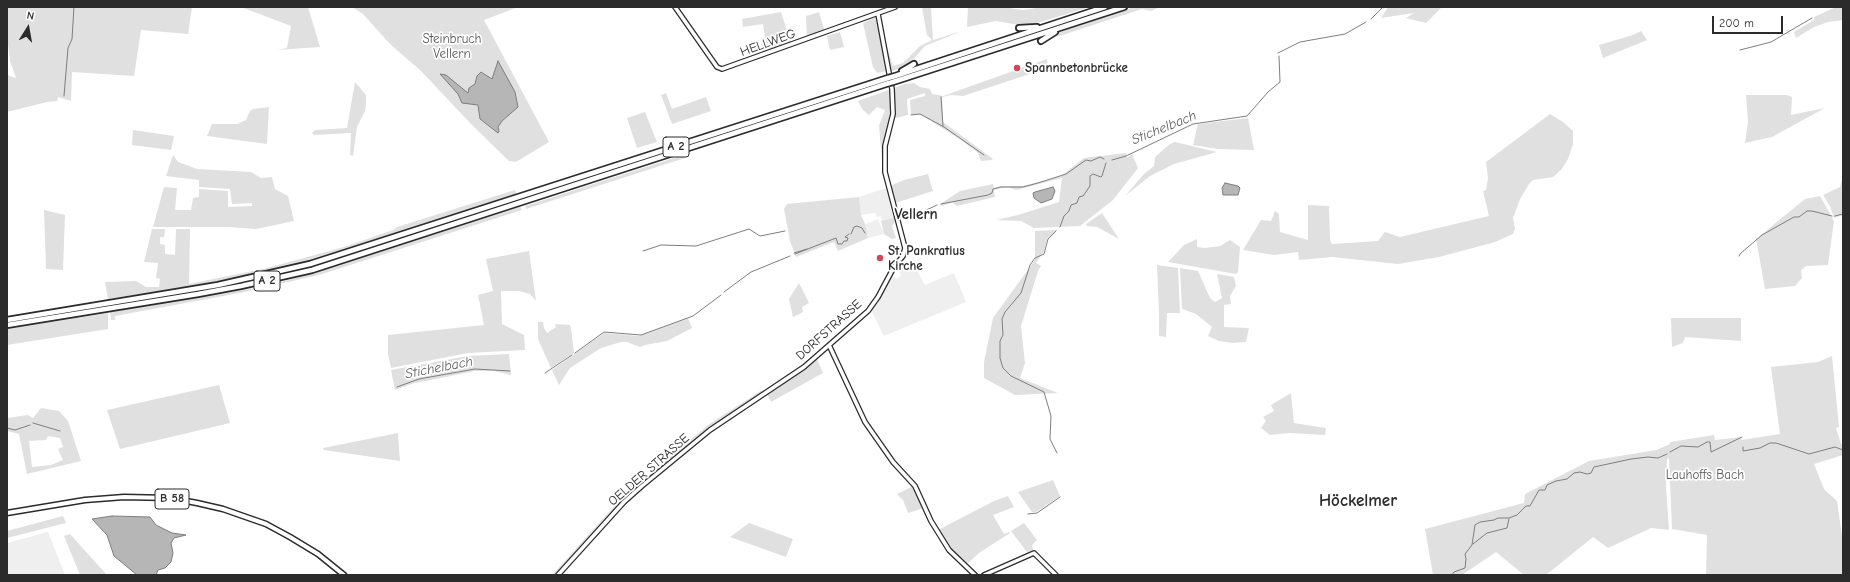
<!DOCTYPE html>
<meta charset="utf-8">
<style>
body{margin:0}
#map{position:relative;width:1850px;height:582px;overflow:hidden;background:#fff;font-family:"Comic Neue",sans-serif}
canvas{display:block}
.frame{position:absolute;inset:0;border:8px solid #2b2b2b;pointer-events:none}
.north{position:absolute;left:8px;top:8px;width:40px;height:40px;-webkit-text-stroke:3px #fff;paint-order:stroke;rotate:11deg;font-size:11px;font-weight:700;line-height:16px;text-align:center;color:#2b2b2b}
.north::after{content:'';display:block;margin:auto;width:14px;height:18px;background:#2b2b2b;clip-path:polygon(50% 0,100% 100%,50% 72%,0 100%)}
.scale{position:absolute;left:1712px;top:16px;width:71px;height:18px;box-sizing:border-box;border:2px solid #2b2b2b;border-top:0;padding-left:5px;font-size:12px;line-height:14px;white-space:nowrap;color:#2b2b2b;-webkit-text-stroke:3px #fff;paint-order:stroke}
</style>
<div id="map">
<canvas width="1850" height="582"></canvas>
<div class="frame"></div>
<div class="north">N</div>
<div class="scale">200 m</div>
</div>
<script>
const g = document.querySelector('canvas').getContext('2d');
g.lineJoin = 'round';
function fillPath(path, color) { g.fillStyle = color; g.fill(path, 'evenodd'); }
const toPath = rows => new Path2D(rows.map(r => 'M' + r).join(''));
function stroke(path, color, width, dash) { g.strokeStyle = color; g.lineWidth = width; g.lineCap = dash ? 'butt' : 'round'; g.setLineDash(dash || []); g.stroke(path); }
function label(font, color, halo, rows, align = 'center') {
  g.font = font + ' "Comic Neue",sans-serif'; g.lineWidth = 3.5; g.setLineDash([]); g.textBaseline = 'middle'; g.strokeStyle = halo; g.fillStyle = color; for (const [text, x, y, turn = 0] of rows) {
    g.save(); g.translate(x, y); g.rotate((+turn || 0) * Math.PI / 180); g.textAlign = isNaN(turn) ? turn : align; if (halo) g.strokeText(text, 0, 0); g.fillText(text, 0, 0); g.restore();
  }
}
const built = toPath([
 [886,188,895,217,882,220,881,216,877,217,875,213,861,215,859,197],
 [878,219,884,234,868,238,865,224],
 [914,265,925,285,954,273,966,302,884,336,871,310,878,302,892,276,896,279,901,276,899,270],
 [48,532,65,575,7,575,7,543]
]);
const green = toPath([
 [7,7,192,7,188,34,141,30,134,76,72,72,71,101,58,97,57,101,47,102,7,112,7,75,16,78,10,61,7,35],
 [241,7,308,7,320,47,277,50,287,48,291,26],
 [352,7,518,7,484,20,549,142,516,162,509,161,471,124,421,71,390,44,363,14],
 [922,7,931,7,933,40,962,31,925,46,909,64,890,72,886,43,893,66,903,63,920,46,932,40,927,35],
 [968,7,1002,7,1023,10,1043,7,1090,7,1034,24,1019,25,996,21,967,27],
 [1134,7,1160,7,1151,11,1142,9,1044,41,1051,35],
 [1388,7,1442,7,1426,23,1406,18,1414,13,1381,18],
 [1836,7,1843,7,1843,20,1828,22,1814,27,1796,38,1794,32,1814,20,1814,17],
 [781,12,791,44,763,54,761,44,766,43,763,24,743,27,742,19],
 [819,12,825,32,807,38,806,16],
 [874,18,877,20,879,27,887,71,877,73,873,67,863,23],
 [1641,31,1647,40,1603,58,1599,45,1633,35],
 [840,32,844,47,830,50,827,36],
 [1047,59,1048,68,963,96,951,95,942,97,943,122,993,159,992,160,981,161,978,153,961,140,920,114,911,115,910,100,925,96,925,93,907,99,908,115,896,118,890,114,882,161,879,126,885,110,877,107,869,115,862,109,858,101,905,84,914,83,920,87,930,89,932,94,943,96],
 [355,82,366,95,366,104,365,111,357,127,353,156,350,155,351,133,314,135,312,133,315,130,347,128],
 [666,93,672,109,706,97,711,111,672,124,661,95],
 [1746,95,1787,95,1792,97,1791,115,1825,108,1772,137,1745,143,1748,122],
 [269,107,267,144,207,136,212,124,237,124,246,120,250,111,253,109],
 [645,112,657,142,637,148,627,118],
 [1550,114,1563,122,1573,131,1573,144,1568,159,1561,170,1553,177,1533,180,1529,184,1520,199,1513,218,1515,229,1513,234,1495,242,1439,257,1398,264,1332,257,1299,260,1298,252,1274,255,1243,250,1261,220,1271,221,1275,211,1279,214,1280,232,1308,240,1308,205,1329,206,1330,240,1332,244,1378,241,1385,232,1400,237,1489,216,1483,191,1486,190,1488,178,1486,162],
 [1248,118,1254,150,1218,149,1193,145,1198,124],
 [133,130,174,136,171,150,132,145],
 [1175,142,1217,152,1174,164,1150,176,1125,196,1143,175,1154,166,1155,157,1170,144],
 [1126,153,1127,158,1132,154,1138,168,1113,200,1080,226,1034,228,1021,221,996,220,1018,215,1059,202,1062,178,1016,190,1007,187,1001,188,994,190,995,197,957,206,952,202,942,206,940,204,960,191,993,184,994,188,1001,186,1023,186,1061,176,1084,158],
 [173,155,178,162,197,169,251,172,261,178,272,177,275,189,288,196,294,221,256,229,229,227,153,227,164,187,177,188,175,210,191,210,193,198,199,197,199,189,228,191,228,207,252,206,252,203,232,204,230,189,199,187,199,180,166,176],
 [683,155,685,158,526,209,525,206],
 [928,174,933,191,895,203,890,186,904,180],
 [1843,175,1843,215,1834,218,1830,206,1823,195,1840,187],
 [515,190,517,195,296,265,204,284,108,299,105,282,136,281,146,287,159,287,160,279,156,278,158,263,144,262,152,229,165,229,164,237,160,237,160,244,165,245,165,254,175,255,176,229,190,229,189,284,267,268,344,247,393,230,397,227],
 [1820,196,1834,221,1828,265,1806,266,1801,270,1802,278,1795,286,1765,289,1756,239,1805,199],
 [859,197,861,215,865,224,868,238,838,251,834,242,796,257,790,241,784,209,787,204],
 [520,207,522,210,319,275,240,293,115,316,115,320,111,320,110,312,260,287,296,278],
 [44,210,65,215,63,270,46,269],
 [1102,213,1119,239,1097,227,1087,226,1086,224],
 [895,217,896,221,892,226,896,238,892,239,884,234,881,221],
 [1057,230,1047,239,1044,251,1036,263,1041,266,1038,271,1021,326,1025,363,1020,378,1058,393,1015,395,984,378,984,362,993,318,1035,260,1035,231],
 [1197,239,1197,247,1205,248,1220,246,1230,240,1240,247,1238,272,1236,274,1168,262,1184,245],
 [529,251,536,301,530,294,519,291,501,291,502,324,524,335,525,350,468,353,391,368,388,354,388,335,484,325,478,295,493,291,486,259],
 [1157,265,1178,268,1180,313,1167,313,1166,337,1159,336,1159,313],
 [1180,268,1198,271,1210,298,1215,302,1222,298,1217,274,1234,277,1236,286,1230,296,1231,304,1224,305,1224,327,1249,328,1246,342,1233,343,1219,341,1208,336,1212,327,1196,314,1182,309],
 [799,283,809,303,802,307,803,312,793,317,789,299],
 [108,313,108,329,7,345,7,329],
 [688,318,692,328,667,341,645,345,640,347,627,342,621,342,601,348,570,368,559,385,552,370,604,333,639,336],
 [1671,318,1741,318,1741,341,1685,337,1683,343,1672,347],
 [538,322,543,322,544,328,547,333,556,327,555,324,570,325,571,328,574,353,551,368,538,339],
 [509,354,511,375,494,371,475,371,411,384,395,390,391,370,468,356],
 [1832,356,1839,427,1836,428,1841,444,1843,443,1843,455,1814,464,1824,489,1837,501,1843,543,1843,575,1706,575,1707,535,1672,529,1669,458,1667,459,1666,486,1669,530,1651,528,1608,548,1593,537,1546,575,1524,575,1496,552,1462,575,1433,575,1425,529,1524,503,1525,494,1589,461,1656,450,1670,444,1670,442,1714,435,1715,440,1742,437,1741,440,1780,434,1771,367,1818,362],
 [817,359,823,373,771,402,767,394],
 [219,385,230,423,120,449,107,410],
 [762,390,763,393,714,426,625,500,622,498,708,425],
 [1291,393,1294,423,1326,428,1325,435,1289,433,1270,435,1261,428,1266,421,1263,417,1274,411,1271,405],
 [41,408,59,411,68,421,81,461,27,474,19,434,7,431,7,418,28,415,33,418],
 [48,436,60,438,63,447,58,449,63,460,51,465,32,467,29,441,46,440],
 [398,433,400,461,324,450,323,448],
 [1053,480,1060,496,1036,512,1032,512,1018,492],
 [913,486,924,508,908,513,903,500,897,494],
 [1008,496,1014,507,993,515,1004,534,1009,532,1010,533,979,553,966,565,953,553,938,530,994,501],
 [620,500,621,503,556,575,552,575],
 [63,516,66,523,7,538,7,531],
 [749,523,793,539,786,557,730,537],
 [1024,523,1037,540,1032,545,1033,550,1027,552,1011,531],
 [70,534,107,575,80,575,64,536]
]);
const water = toPath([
 [498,61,515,92,518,107,502,121,498,127,499,131,498,133,480,119,478,105,462,103,458,94,440,74,446,75,468,93,469,88,475,84,477,76,481,72,492,79,498,61],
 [1225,183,1238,186,1240,188,1238,195,1223,195,1222,188,1225,183],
 [1053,187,1055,191,1052,199,1041,203,1034,198,1033,193,1035,192,1053,187],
 [112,516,150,517,156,525,172,533,186,535,174,538,171,543,173,553,171,562,165,568,158,570,156,575,137,575,114,556,107,535,92,519,112,516]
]);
const stream = toPath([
 [1371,19,1383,7],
 [1740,50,1771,42,1812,18],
 [1278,53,1300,42,1345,34,1366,22],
 [64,96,68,48,72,39,74,7],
 [941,97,943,126],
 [911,115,920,114,944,127,984,155],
 [1112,160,1126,156,1193,124,1247,116,1268,92,1280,82,1279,56],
 [941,204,988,195,992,193,993,189,1001,187,1023,187,1038,183,1066,174,1086,160,1091,161,1100,157,1104,159],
 [1835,216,1843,214],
 [899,218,920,213,937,205],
 [1060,227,1064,216,1069,211,1071,205,1077,203,1079,197,1083,196,1090,186,1090,176,1093,174,1101,177,1102,176,1106,163],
 [1056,231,1048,239,1044,254,1035,258,1030,265,1021,293,1005,312,1002,319,1003,335,1000,341,1000,358,1003,368,1011,376,1044,392,1051,416,1050,439,1057,453],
 [851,234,854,227,857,226,862,228,865,233],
 [643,251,661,245,696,246,749,229,760,236,785,231],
 [794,253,807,249],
 [795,254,836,238,838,244,842,244,844,241,847,241,848,238,845,237,849,234],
 [1739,256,1741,253,1762,235,1794,217,1799,217,1807,211,1812,211,1832,216],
 [724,292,751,272,790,256],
 [575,353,604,332,641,335,693,316,721,295],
 [545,373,572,355],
 [397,387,419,379,475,369,510,371],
 [33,423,60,431],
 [7,428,15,430,30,425],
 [1743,447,1743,451,1760,448,1770,443,1776,443,1809,454,1835,447,1843,450],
 [1670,452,1681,446,1698,447,1707,442,1710,442,1711,452,1742,437],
 [1028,514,1037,513,1060,497],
 [1473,544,1487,533,1507,528,1509,519],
 [1452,575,1454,572,1465,568,1466,559,1465,554,1472,545,1475,525,1480,522,1494,520,1498,518,1509,518,1517,515,1526,506,1530,506,1539,490,1545,490,1547,485,1556,481,1567,479,1574,473,1580,472,1587,474,1591,473,1594,467,1631,459,1648,457,1658,458,1667,454]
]);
const secondary = toPath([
 [675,7,717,67,722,69,895,7],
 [829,345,865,422,893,462,915,486,931,521,949,550,975,575],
 [558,575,624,502,642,486,710,430,804,367,868,311,878,297,894,267,903,256,905,248,885,172,885,146,893,114,892,89,878,14],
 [984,575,1034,553,1056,575]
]);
const primary = toPath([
 [7,513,85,500,124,497,170,498,197,503,223,509,266,524,290,537,318,554,344,575]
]);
const highway = toPath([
 [1019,28,1037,27],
 [1041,41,1055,32],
 [902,71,914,64],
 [892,77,1105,7],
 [893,82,1124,7],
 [7,320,218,285,310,264,888,78],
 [7,325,198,294,241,286,312,270,889,83]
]);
const highwayBridge = toPath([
 [888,78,892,77],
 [889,83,893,82]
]);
const markers = [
 [1017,68,4,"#d1495b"],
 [880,258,4,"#d1495b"]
];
const shields = [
 [676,147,26],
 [267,281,26],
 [172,499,34]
];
const shieldNames = [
 ["A 2",676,147],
 ["A 2",267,281],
 ["B 58",172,499]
];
const parkNames = [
 ["Steinbruch",452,39],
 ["Vellern",452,54],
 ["Lauhoffs Bach",1705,475]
];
const streetNames = [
 ["HELLWEG",768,43,-20],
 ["DORFSTRASSE",829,330,-42],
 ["OELDER STRASSE",649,470,-41]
];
const poiNames = [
 ["Spannbetonbrücke",1025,68],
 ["St. Pankratius",888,251],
 ["Kirche",888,266]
];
const waterNames = [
 ["Stichelbach",1164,128,-22],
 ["Stichelbach",439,368,-11]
];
const quarterNames = [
 ["Vellern",916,215]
];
const districtNames = [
 ["Höckelmer",1358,501]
];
fillPath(built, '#efefef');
fillPath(green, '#e0e0e0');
fillPath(water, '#b6b6b6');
stroke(water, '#7e7e7e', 1);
stroke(stream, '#7e7e7e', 1);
stroke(secondary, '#2b2b2b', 6);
stroke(primary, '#2b2b2b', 7);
stroke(highway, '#2b2b2b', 8);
stroke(secondary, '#fff', 3.5);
stroke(primary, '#fff', 4);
stroke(highway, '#fff', 4.5);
stroke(highwayBridge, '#2b2b2b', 8, []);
stroke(highwayBridge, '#fff', 4.5);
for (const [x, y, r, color] of markers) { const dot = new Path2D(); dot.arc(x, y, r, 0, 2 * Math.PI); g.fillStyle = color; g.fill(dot); stroke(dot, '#fff', 1.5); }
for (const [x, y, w] of shields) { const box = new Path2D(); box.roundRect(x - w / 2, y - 10, w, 20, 3); g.fillStyle = '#fff'; g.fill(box); stroke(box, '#2b2b2b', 1); }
label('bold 12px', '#2b2b2b', null, shieldNames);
label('13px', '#585858', '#fff', parkNames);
label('13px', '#2b2b2b', '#fff', streetNames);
label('bold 13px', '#2b2b2b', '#fff', poiNames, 'left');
label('italic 14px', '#5c5c5c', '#fff', waterNames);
label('bold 15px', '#2b2b2b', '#fff', quarterNames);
label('bold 17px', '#2b2b2b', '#fff', districtNames);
</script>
